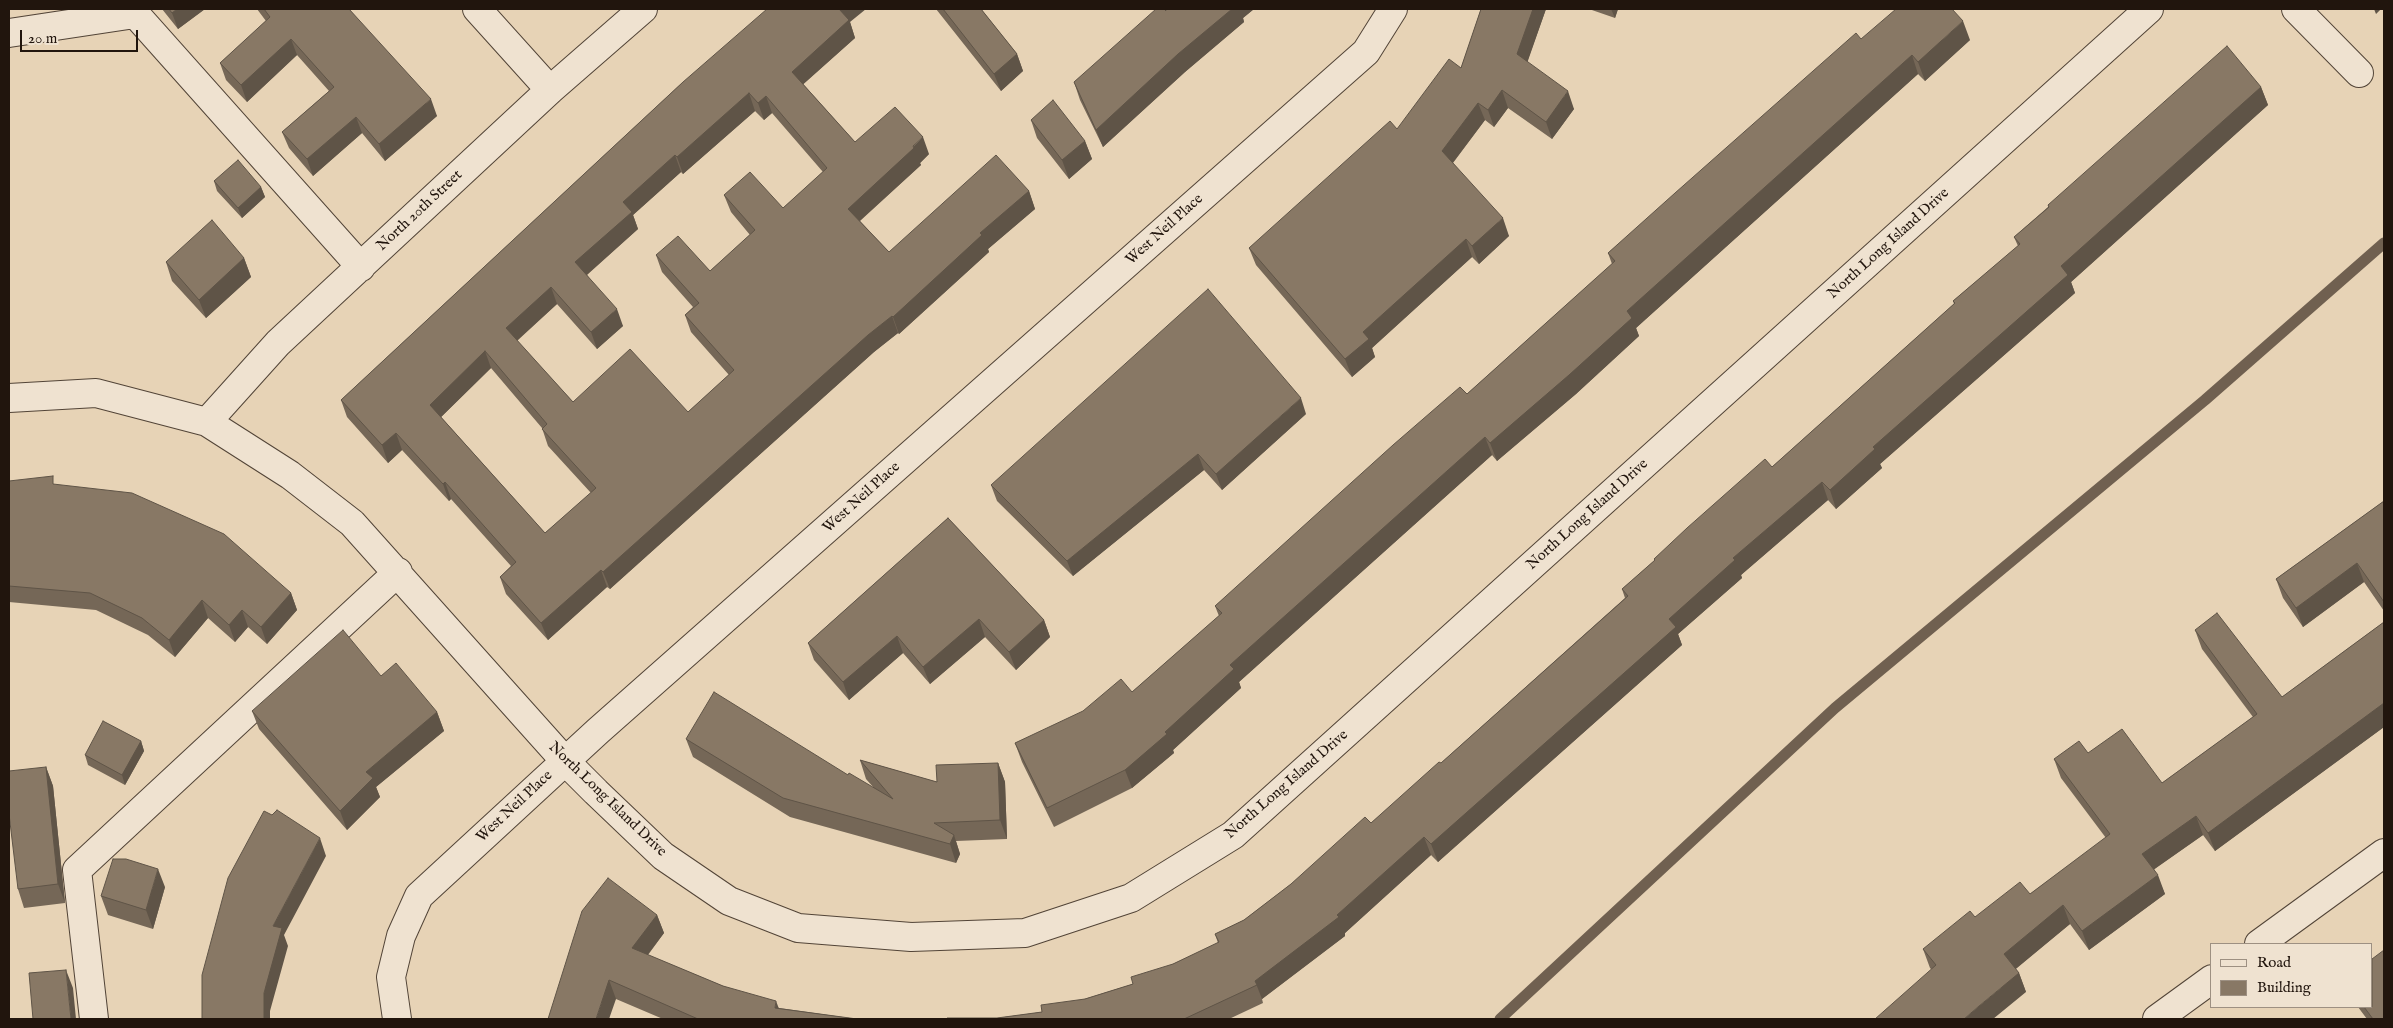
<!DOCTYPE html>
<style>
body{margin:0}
#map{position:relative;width:2393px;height:1028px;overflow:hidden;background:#e7d3b6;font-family:"IM FELL English",serif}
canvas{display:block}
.frame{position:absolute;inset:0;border:10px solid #21150d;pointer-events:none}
.legend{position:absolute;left:2210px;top:943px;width:162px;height:65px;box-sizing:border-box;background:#efe2d0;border:1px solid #9d9082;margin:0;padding:6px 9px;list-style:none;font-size:15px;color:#21150d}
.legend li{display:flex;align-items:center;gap:10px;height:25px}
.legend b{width:25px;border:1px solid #9d9082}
.scale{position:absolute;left:20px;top:30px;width:118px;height:22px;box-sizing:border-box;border:2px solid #21150d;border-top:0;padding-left:6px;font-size:15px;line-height:18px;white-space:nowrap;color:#21150d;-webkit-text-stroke:4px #efe2d0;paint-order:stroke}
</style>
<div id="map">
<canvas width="2393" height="1028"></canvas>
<div class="frame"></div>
<ul class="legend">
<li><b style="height:6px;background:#efe2d0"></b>Road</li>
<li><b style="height:14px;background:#887865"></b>Building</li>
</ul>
<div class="scale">20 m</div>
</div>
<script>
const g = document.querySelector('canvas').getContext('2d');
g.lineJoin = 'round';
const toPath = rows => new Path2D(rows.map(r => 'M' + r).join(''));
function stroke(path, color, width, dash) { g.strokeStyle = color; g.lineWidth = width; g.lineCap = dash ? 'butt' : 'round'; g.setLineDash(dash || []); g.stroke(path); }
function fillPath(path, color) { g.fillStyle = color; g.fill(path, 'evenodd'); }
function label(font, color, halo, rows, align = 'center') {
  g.font = font + ' "IM FELL English",serif'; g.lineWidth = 4.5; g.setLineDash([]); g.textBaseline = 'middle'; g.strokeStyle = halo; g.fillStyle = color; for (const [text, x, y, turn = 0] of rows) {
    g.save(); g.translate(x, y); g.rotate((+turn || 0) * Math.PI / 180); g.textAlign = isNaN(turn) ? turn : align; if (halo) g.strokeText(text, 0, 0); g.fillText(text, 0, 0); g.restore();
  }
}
const stream = toPath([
 [1500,1019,1835,708,2205,400,2384,243]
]);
const minor = toPath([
 [131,9,361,267],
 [477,9,550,90],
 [2296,9,2359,73],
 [9,33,135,14],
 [9,398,96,393,207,422,290,475,352,523,565,761,596,792,663,856,729,901,798,928,911,937,1025,933,1131,898,1233,835,2149,9],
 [207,422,278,343,550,90,643,9],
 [2259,944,2384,853],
 [94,1019,77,870,398,572],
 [397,1019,391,977,401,936,419,896,598,731,1366,52,1393,9],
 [2157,1019,2212,979]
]);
const wall = toPath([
 [162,9,205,9,178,29],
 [257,9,349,9,437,116,385,161,362,133,313,176,289,148,282,132,329,91,297,55,247,102,226,80,220,63,266,21],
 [936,9,981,9,1017,54,1023,71,1001,91],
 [1165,9,1254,9,1243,18,1244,22,1185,72,1103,147,1080,100,1074,82,1166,11],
 [1481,9,1546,9,1527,62,1574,109,1552,139,1508,108,1494,127,1485,120,1453,163,1509,236,1479,264,1472,257,1372,348,1375,357,1352,377,1256,265,1249,248,1397,129,1461,68],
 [1589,9,1618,9,1615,18],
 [850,22,855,38,803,84,855,142,929,154,920,163,921,165,860,221,889,252,1029,191,1035,209,988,249,989,252,899,334,898,333,874,352,610,589,607,587,548,640,506,594,500,577,511,566,451,499,449,501,402,450,388,463,347,417,341,400,683,82],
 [755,111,764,120,772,113,823,172,783,208,724,195,731,212,750,235,710,271,656,255,662,272,693,307,685,315,691,332,729,375,688,412,573,402,517,341,557,304,597,349,623,326,587,275,638,229,633,215,681,172,683,174],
 [491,368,542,428,548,446,591,493,545,533,441,417],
 [1861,39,1970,40,1925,81,1918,74,1636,328,1639,336,1576,394,1497,461,1492,455,1239,682,1241,688,1173,750,1174,753,1132,788,1054,827,1022,762,1015,743,1132,692,1219,616,1215,606,1467,394,1612,264,1608,253],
 [2261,87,2268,105,2071,282,2075,293,1880,464,1882,468,1836,509,1828,500,1741,575,1742,578,1678,634,1682,645,1438,862,1431,855,1345,933,1345,936,1262,999,1263,1003,1229,1019,947,1019,997,1018,1042,1012,1133,984,1173,964,1218,943,1215,934,1244,920,1371,823,1441,763,1625,598,1622,589,1654,561,1654,559,1772,467,1954,304,1953,301,2018,246,2014,237,2048,207,2048,205],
 [1031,120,1085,141,1092,159,1069,179,1037,138],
 [214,181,261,187,265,197,242,218,217,191],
 [244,258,251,277,206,318,172,281,166,262],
 [1306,414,1222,490,1204,470,1073,576,997,501,991,485],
 [9,481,55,485,291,593,297,610,267,644,248,627,235,642,208,618,175,657,148,635,96,610,9,602],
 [2384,501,2384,611,2364,582,2303,627,2283,598,2276,579],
 [948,518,1044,620,1050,637,1016,670,985,637,930,684,903,653,849,700,814,660,808,643],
 [2384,622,2384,727,2215,851,2203,835,2154,869,2165,894,2089,950,2070,924,2015,969,2019,973,2026,992,1931,969,1930,968,1923,949,1975,917,2030,894,2106,838,2061,778,2054,759,2088,753,2162,783,2253,717,2202,649,2195,630,2282,697],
 [381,676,437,712,444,731,376,787,380,797,347,830,259,729,252,711],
 [686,739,848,775,874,788,866,779,860,760,937,782,998,763,1005,782,1007,839,956,841,960,854,956,863,790,817,693,757],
 [141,741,144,751,125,785,88,765,85,755],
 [46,767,53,786,65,903,24,908,18,889],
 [165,887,153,929,108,915,101,896],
 [657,915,664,933,648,955,723,986,779,1008,857,1019,663,1019,616,999,548,1019],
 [2358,1007,2372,1007,2384,1019,2367,1019]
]);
const shadedWall = toPath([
 [177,9,205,9,178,29,172,13],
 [839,9,866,9,850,22,855,38,798,89,792,72],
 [1232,9,1254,9,1243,18,1244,22,1185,72,1103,147,1096,130,1178,54],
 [1533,9,1546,9,1524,72,1517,54],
 [1611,9,1618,9,1615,18],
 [2374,9,2381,9,2376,14],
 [1963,21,1970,40,1925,81,1918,62],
 [291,39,297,55,247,102,241,85],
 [1017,54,1023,71,1001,91,994,74],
 [1912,55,1918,74,1636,328,1639,336,1576,394,1497,461,1490,443,1627,311],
 [2261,87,2268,105,2071,282,2075,293,1880,464,1882,468,1836,509,1830,490,1873,447,2061,266],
 [1502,90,1508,108,1494,127,1488,110],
 [1568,91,1574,109,1552,139,1546,122],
 [749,93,755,111,683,174,677,157],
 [766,96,772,113,764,120,758,103],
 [431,99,437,116,385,161,379,144],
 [1478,103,1485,120,1448,169,1442,151],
 [356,117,362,133,313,176,307,159],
 [923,137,929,154,920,163,921,165,854,226,848,209],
 [1085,141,1092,159,1069,179,1062,160],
 [675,155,681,172,633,215,638,229,582,279,575,262,623,202],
 [261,187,265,197,242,218,238,208],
 [1029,191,1035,209,988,249,989,252,899,334,893,317,980,233],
 [1503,218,1509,236,1479,264,1472,246],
 [1466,239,1472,257,1372,348,1375,357,1352,377,1345,359,1363,332],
 [244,258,251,277,206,318,199,300],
 [551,287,557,304,512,345,506,328],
 [617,309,623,326,597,349,591,332],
 [892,316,898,333,874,352,610,589,603,572,868,335],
 [485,351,491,368,436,422,430,405],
 [1301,398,1306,414,1222,490,1216,474],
 [396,433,402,450,388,463,382,445],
 [1485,437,1492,455,1239,682,1241,688,1173,750,1174,753,1132,788,1125,770,1230,665],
 [1198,454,1204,470,1073,576,1067,561],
 [445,482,451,499,449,501,443,484],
 [1822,482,1828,500,1741,575,1742,578,1678,634,1682,645,1438,862,1431,844,1733,558],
 [2357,563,2364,582,2303,627,2296,608],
 [601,570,607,587,548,640,541,623],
 [291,593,297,610,267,644,261,627],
 [202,600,208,618,175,657,169,640],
 [242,610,248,627,235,642,229,625],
 [979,619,985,637,930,684,923,667],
 [1044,620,1050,637,1016,670,1009,652],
 [897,636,903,653,849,700,843,682],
 [2384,703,2384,727,2215,851,2208,833],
 [437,712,444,731,376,787,380,797,347,830,340,811,366,772],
 [141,741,144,751,125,785,122,775],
 [998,763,1005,782,1007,839,1000,820],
 [46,767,53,786,65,903,58,884],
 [2196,816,2203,835,2149,873,2142,854],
 [954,835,960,854,956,863,950,844],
 [1424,837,1431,855,1345,933,1345,936,1262,999,1255,981,1337,915],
 [320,838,326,856,284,935,288,946,270,1011,270,1019,264,1019,264,993,273,926],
 [158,869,165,887,153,929,146,910],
 [2158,875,2165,894,2089,950,2082,931],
 [2063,905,2070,924,2011,973,2004,954],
 [657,915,664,933,639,966,632,948],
 [66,970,73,988,76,1019,71,1019],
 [2019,973,2026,992,1993,1019,1964,1019,1979,1006],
 [609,980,616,999,609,1019,596,1019],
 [776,1001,783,1019,775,1008]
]);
const building = toPath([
 [169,9,177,9,172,13,169,9],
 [264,9,349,9,431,99,379,144,356,117,307,159,282,132,334,87,291,39,241,85,220,63,270,17,264,9],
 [767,9,839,9,849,20,792,72,855,142,895,107,923,137,913,146,914,148,848,209,889,252,996,155,1029,191,980,233,982,235,893,317,892,316,868,335,603,572,601,570,541,623,500,577,516,562,445,482,443,484,396,433,382,445,341,400,683,82,767,9],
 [749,93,758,103,766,96,827,168,783,208,750,172,724,195,755,230,710,271,678,236,656,255,699,303,685,315,734,370,688,412,630,349,573,402,506,328,551,287,591,332,617,309,575,262,632,212,623,202,675,155,677,157,749,93],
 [485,351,547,424,542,429,596,488,545,533,430,405,485,351],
 [943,9,981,9,1017,54,994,74,943,9],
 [1156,9,1164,9,1166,11,1165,9,1232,9,1178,54,1096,130,1074,82,1156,9],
 [1481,9,1533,9,1517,54,1568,91,1546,122,1502,90,1488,110,1478,103,1442,151,1503,218,1472,246,1466,239,1363,332,1369,339,1345,359,1249,248,1390,121,1397,129,1449,59,1461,68,1481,9],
 [1896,9,1952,9,1963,21,1918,62,1912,55,1627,311,1632,318,1569,375,1490,443,1485,437,1230,665,1234,669,1165,732,1167,734,1125,770,1047,808,1015,743,1083,711,1121,679,1132,692,1222,613,1215,606,1393,445,1460,387,1467,394,1615,261,1608,253,1675,193,1856,33,1861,39,1896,9],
 [2227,46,2261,87,2061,266,2068,275,1873,447,1875,449,1830,490,1822,482,1733,558,1735,560,1669,619,1676,627,1431,844,1424,837,1337,915,1339,917,1255,981,1257,985,1184,1019,947,1019,947,1018,997,1018,1042,1012,1041,1005,1085,999,1133,984,1131,977,1173,964,1219,942,1215,934,1244,920,1291,884,1365,817,1371,823,1439,762,1441,763,1628,596,1622,589,1655,560,1654,559,1687,528,1765,459,1772,467,1955,303,1953,301,2020,244,2014,237,2049,207,2048,205,2227,46],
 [1053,100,1085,141,1062,160,1031,120,1053,100],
 [238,160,261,187,238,208,214,181,238,160],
 [212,220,244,258,199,300,166,262,212,220],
 [1208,289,1301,398,1216,474,1198,454,1067,561,991,485,1208,289],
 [53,476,53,484,132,493,224,534,291,593,261,627,242,610,229,625,202,600,169,640,142,618,90,593,9,586,9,481,53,476],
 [2384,501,2384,602,2357,563,2296,608,2276,579,2384,501],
 [948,518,1044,620,1009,652,979,619,923,667,897,636,843,682,808,643,948,518],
 [2217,613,2282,697,2384,622,2384,703,2208,833,2196,816,2142,854,2158,875,2082,931,2063,905,2004,954,2019,973,1979,1006,1964,1019,1875,1019,1936,965,1923,949,1970,911,1975,917,2020,882,2030,894,2110,834,2054,759,2079,741,2088,753,2122,729,2162,783,2257,714,2195,630,2217,613],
 [343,630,381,676,396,663,437,712,366,772,373,778,340,811,252,711,343,630],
 [714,692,848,775,849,773,893,799,860,760,937,782,936,765,998,763,1000,820,934,823,954,835,950,844,783,798,686,739,714,692],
 [103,721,141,741,122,775,85,755,103,721],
 [46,767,58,884,18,889,9,814,9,771,46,767],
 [277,810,320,838,273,926,282,928,264,993,264,1019,202,1019,202,975,228,878,264,811,272,815,277,810],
 [113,859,126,859,158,869,146,910,101,896,113,859],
 [608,878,657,915,632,948,723,986,776,1001,775,1008,857,1019,698,1019,609,980,596,1019,548,1019,582,911,608,878],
 [2384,950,2384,1019,2373,1019,2364,1007,2372,1007,2372,959,2384,950],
 [66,970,71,1019,33,1019,29,973,66,970]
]);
const streetNames = [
 ["North 20th Street",420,211,-43],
 ["West Neil Place",1165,230,-42],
 ["North Long Island Drive",1889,244,-42],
 ["West Neil Place",862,498,-42],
 ["North Long Island Drive",1588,515,-42],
 ["North Long Island Drive",1287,785,-41],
 ["North Long Island Drive",607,800,44],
 ["West Neil Place",515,807,-43]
];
stroke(stream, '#706050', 11);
stroke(minor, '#524437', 30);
stroke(minor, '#efe2d0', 28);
fillPath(wall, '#756757');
fillPath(shadedWall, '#5f5447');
fillPath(building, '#887865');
stroke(building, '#5f5447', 1);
label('15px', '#21150d', '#efe2d0', streetNames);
</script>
